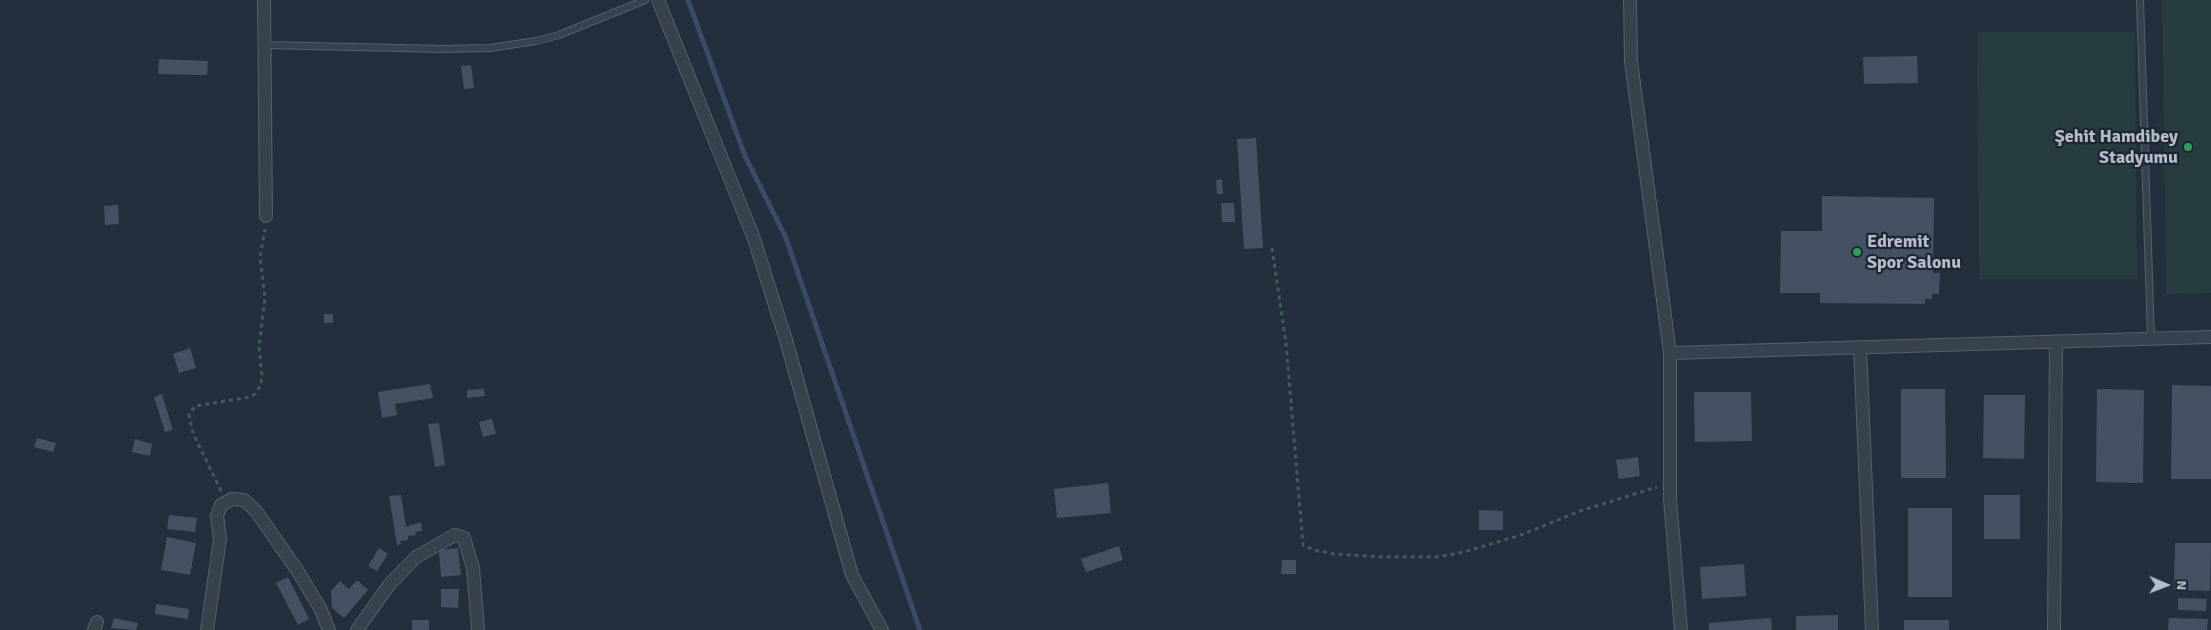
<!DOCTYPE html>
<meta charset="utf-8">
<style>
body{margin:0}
#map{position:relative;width:2211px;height:630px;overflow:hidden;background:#242f3e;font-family:Signika,sans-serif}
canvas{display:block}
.north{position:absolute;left:2141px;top:560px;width:50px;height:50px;-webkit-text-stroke:4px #1d2633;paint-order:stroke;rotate:91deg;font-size:14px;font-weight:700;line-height:20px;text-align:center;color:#b4bcc9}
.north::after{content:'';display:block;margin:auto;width:18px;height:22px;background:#b4bcc9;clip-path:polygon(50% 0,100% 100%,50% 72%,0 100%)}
</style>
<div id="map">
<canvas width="2211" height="630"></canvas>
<div class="north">N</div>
</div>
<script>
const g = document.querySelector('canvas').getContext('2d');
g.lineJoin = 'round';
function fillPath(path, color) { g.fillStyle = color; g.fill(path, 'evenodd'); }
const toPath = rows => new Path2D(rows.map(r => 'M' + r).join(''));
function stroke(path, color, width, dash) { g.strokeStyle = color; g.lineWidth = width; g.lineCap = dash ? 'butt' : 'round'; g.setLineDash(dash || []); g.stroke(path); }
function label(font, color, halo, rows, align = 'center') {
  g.font = font + ' Signika,sans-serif'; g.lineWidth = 4.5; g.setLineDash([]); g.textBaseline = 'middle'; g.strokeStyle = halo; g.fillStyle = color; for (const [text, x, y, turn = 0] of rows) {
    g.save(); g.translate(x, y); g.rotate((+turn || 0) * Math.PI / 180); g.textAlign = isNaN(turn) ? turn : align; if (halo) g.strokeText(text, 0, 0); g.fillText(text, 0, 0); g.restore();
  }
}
const green = toPath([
 [2162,0,2211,0,2211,293,2166,294],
 [1977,32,2135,32,2137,279,1979,279]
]);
const stream = toPath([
 [688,0,745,156,786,238,920,630]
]);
const building = toPath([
 [1917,56,1918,83,1864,84,1863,57],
 [159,59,208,61,207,75,158,74],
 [471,65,474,88,464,89,461,66],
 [1256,138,1263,248,1244,249,1237,139],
 [1222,179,1223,194,1217,194,1216,180],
 [1822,196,1934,198,1933,273,1940,273,1939,294,1932,294,1932,299,1925,299,1925,304,1820,303,1820,293,1780,293,1781,231,1822,231],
 [1221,203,1234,203,1235,222,1222,222],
 [118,205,119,224,105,225,104,206],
 [324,314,333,314,333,323,324,323],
 [190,348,196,368,179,373,173,354],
 [430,384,433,398,395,404,397,415,382,418,378,392],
 [2172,385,2211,386,2211,479,2171,479],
 [484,389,485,396,467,398,467,390],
 [1901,389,1945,389,1946,478,1901,478],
 [2097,389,2144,390,2143,483,2096,482],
 [1694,392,1751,392,1752,441,1695,442],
 [162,394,173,430,165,432,154,397],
 [1984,395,2025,395,2024,459,1983,458],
 [492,419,496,434,483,437,479,422],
 [439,423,445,465,435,467,428,424],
 [37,438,56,443,53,452,34,447],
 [135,439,152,444,150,456,132,452],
 [1638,457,1640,476,1619,479,1616,460],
 [1108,483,1111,513,1057,518,1054,489],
 [401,495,406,527,421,522,422,531,415,532,416,535,408,536,408,540,400,541,401,544,397,545,389,496],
 [1984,495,2020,495,2020,539,1984,539],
 [1908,508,1952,508,1952,597,1908,597],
 [1479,510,1503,511,1503,530,1479,530],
 [169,515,197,518,195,532,167,529],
 [167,537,196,543,190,575,161,570],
 [2175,543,2211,543,2210,591,2174,590],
 [1119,546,1123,560,1086,572,1081,559],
 [379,548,388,554,377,571,368,566],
 [458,548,461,575,441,577,439,550],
 [1282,560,1296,560,1296,574,1281,574],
 [1744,564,1746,596,1702,599,1700,567],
 [288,577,309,619,298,625,276,583],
 [357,580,368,590,344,618,332,608,331,591,340,581,349,589],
 [441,589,459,589,458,608,441,607],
 [2178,598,2207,599,2206,611,2178,610],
 [156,604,189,609,188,619,155,614],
 [1838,615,1838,630,1796,630,1796,616],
 [114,618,138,623,136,630,111,628],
 [1771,618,1772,630,1709,630,1709,623],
 [2169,618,2208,619,2207,630,2168,630],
 [412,620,429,620,429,630,412,630],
 [1904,620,1949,620,1949,630,1904,630]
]);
const path = toPath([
 [1272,248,1286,343,1303,545,1314,550,1334,554,1381,557,1437,557,1464,552,1521,535,1580,511,1657,487],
 [221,491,193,433,189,415,195,406,250,397,255,394,261,385,262,376,259,347,265,298,260,258,265,229]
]);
const service = toPath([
 [2140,0,2151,339],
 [264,45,443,49,490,48,536,41,559,35,645,0]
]);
const minor = toPath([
 [264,0,266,216],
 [658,0,753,236,786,340,852,575,882,630],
 [1630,0,1631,61,1670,353,1670,499,1681,630],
 [1860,347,1872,630],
 [1670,353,2211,337],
 [94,630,97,622],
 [207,630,220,539,217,516,221,505,232,499,244,500,256,511,297,570,320,608,329,630],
 [357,630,389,585,416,557,455,535,464,538,473,568,478,630],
 [2054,630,2056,342]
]);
const markers = [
 [2188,147,5,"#2e9e5b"],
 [1857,252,5,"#2e9e5b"]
];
const poiNames = [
 ["Şehit Hamdibey",2178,137],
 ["Stadyumu",2178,158],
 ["Edremit",1867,242,"left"],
 ["Spor Salonu",1867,263,"left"]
];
fillPath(green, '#263c3f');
stroke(stream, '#394c67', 5);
fillPath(building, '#455162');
stroke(service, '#565f6c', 8);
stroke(minor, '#565f6c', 14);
stroke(path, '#44595c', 3, [4, 4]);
stroke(service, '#38414e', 6);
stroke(minor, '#38414e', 12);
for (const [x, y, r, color] of markers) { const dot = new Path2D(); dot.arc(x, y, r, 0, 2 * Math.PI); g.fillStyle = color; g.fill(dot); stroke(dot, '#1d2633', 2); }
label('bold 18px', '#b4bcc9', '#1d2633', poiNames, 'right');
</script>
